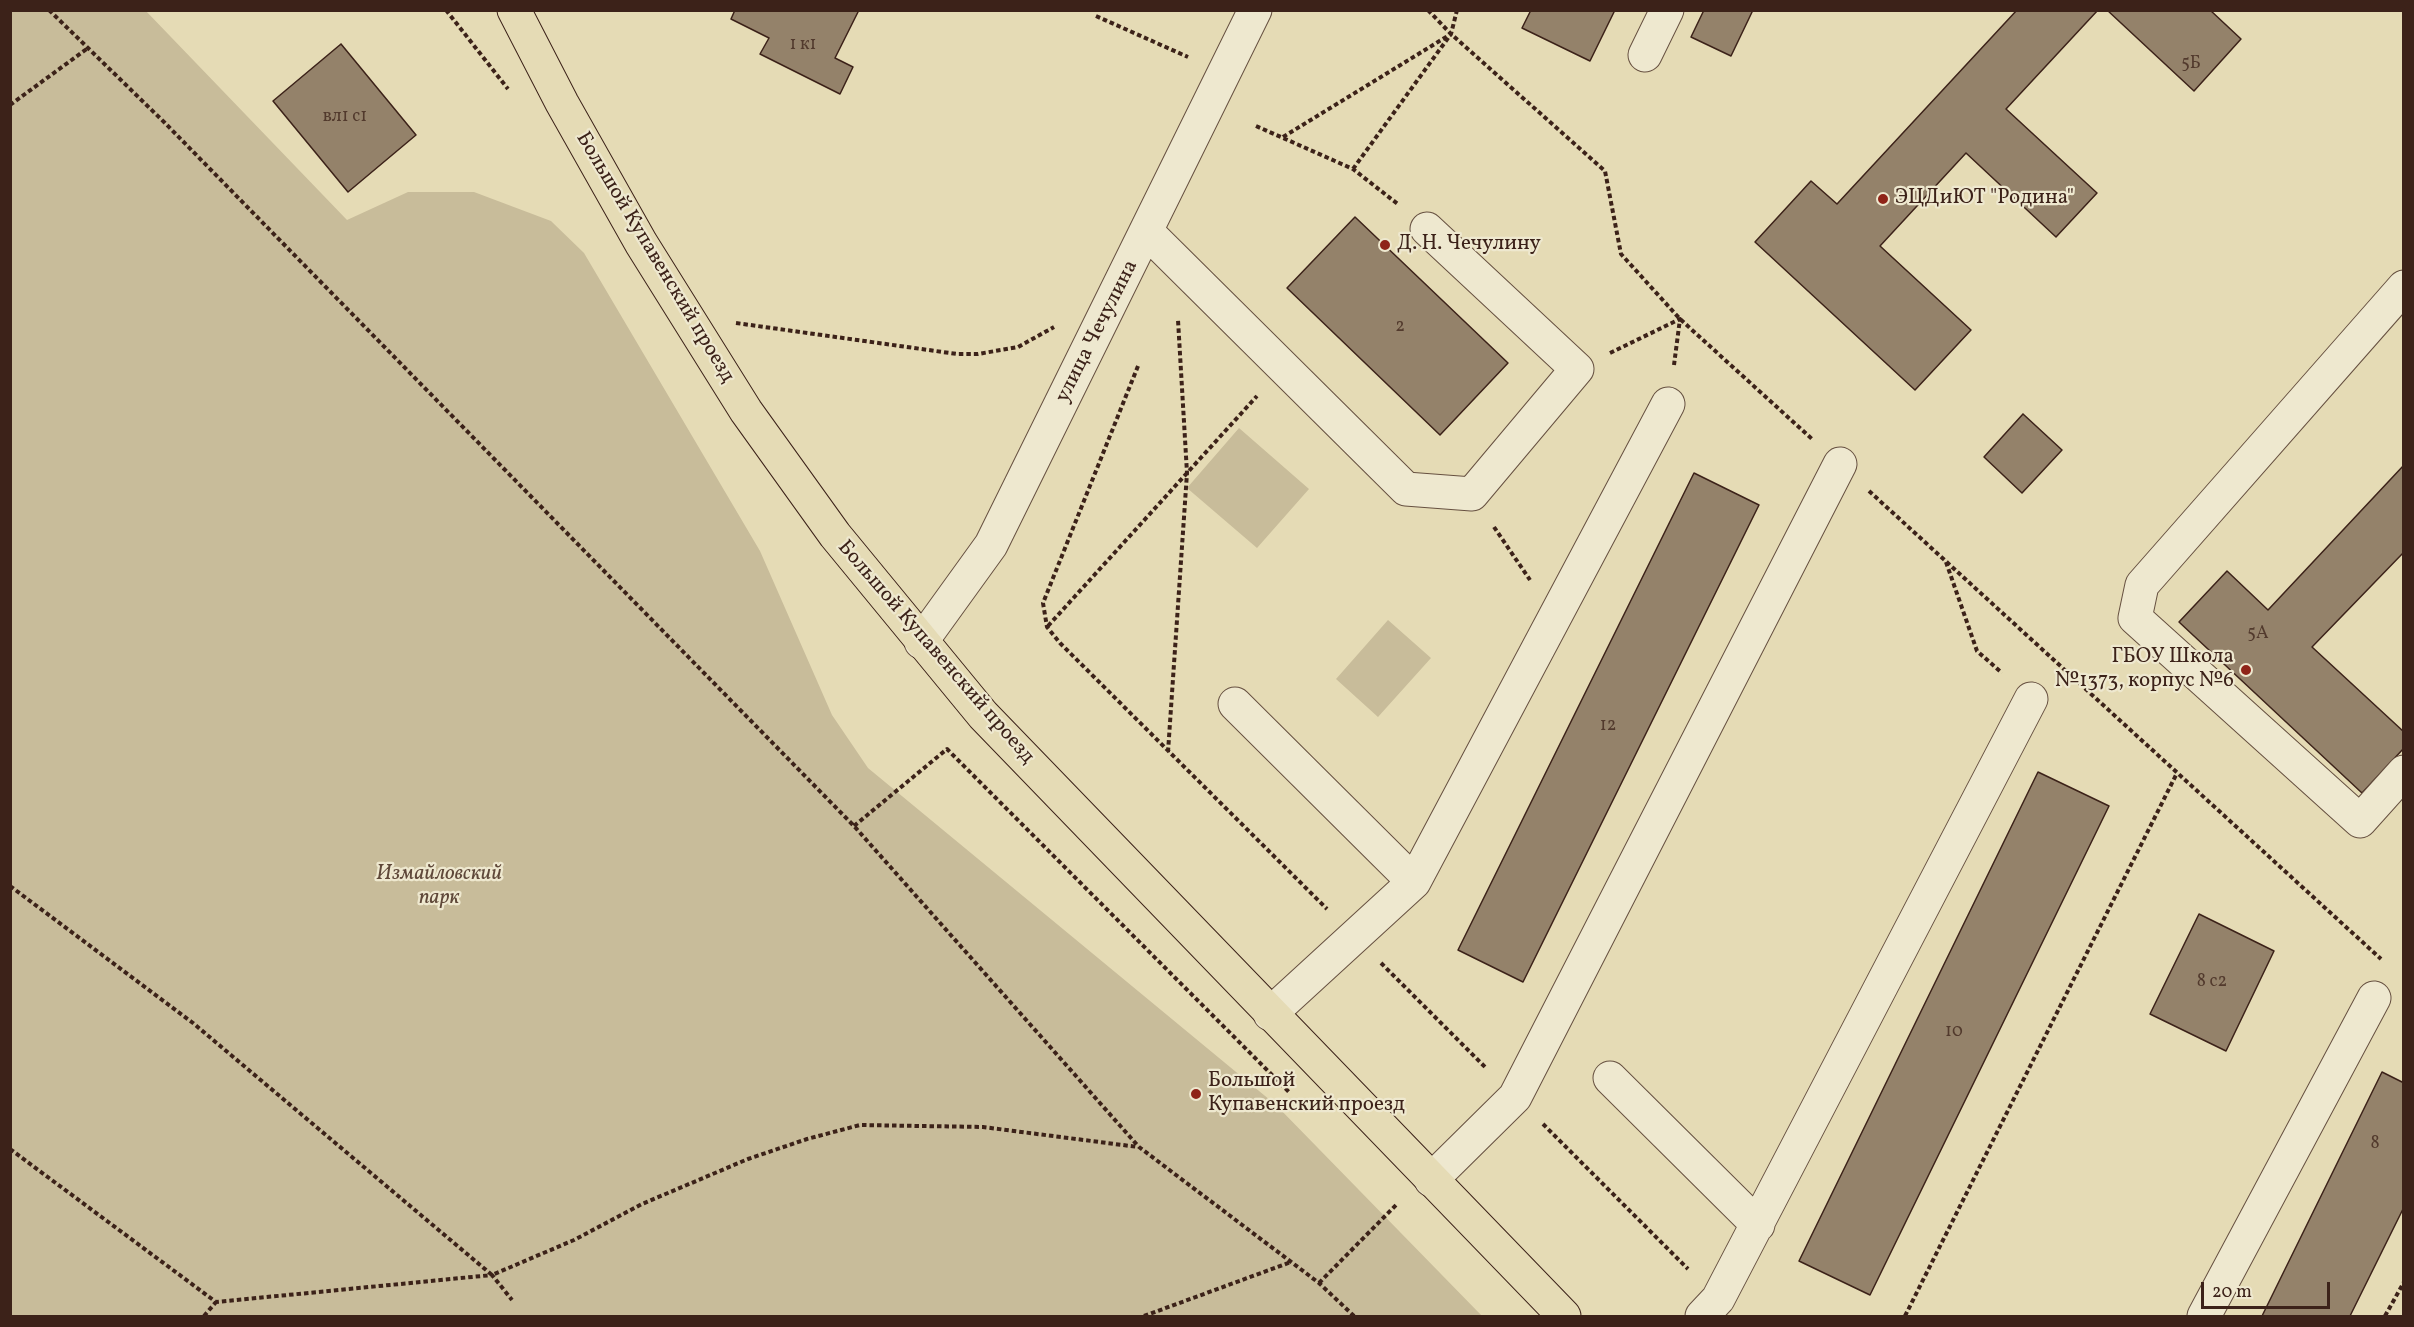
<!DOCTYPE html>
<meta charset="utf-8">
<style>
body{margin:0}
#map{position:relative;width:2414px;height:1327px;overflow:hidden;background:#e5dbb5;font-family:Vollkorn,serif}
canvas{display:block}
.frame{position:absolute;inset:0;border:12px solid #3c2219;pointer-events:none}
.scale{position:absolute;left:2201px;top:1282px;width:129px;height:27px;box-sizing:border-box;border:3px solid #3c2219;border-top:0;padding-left:8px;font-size:18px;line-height:21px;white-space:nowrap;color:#3c2219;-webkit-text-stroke:4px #eee8cf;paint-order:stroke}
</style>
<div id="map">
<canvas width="2414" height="1327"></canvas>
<div class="frame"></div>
<div class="scale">20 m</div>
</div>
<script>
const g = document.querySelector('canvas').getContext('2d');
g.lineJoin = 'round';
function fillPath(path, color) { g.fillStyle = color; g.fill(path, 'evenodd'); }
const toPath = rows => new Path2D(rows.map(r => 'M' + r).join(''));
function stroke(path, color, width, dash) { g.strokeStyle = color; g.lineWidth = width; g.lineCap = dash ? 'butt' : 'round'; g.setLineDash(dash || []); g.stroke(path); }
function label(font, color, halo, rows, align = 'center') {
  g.font = font + ' Vollkorn,serif'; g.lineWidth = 4.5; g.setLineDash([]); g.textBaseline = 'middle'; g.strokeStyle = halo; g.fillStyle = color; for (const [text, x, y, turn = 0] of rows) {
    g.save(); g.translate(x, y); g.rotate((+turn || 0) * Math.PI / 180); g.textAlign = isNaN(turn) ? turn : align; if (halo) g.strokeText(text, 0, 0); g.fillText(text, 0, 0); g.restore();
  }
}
const green = toPath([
 [145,10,347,220,408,192,474,192,551,221,584,253,760,551,832,715,868,768,1276,1105,1482,1316,11,1316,11,11],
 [1239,428,1309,489,1257,548,1187,488],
 [1388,620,1431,658,1378,717,1336,679]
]);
const building = toPath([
 [735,10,859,10,835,58,853,67,840,94,760,54,769,38,731,19,735,10],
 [1531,10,1615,10,1590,61,1522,28,1531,10],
 [1704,10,1753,10,1731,56,1691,37,1704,10],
 [2017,10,2098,10,2006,109,2097,193,2056,237,1966,153,1880,246,1971,330,1915,390,1755,242,1811,181,1837,204,2017,10],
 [2107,10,2210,10,2241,39,2194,91,2107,10],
 [341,44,416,135,348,192,273,101,341,44],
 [1355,217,1508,363,1440,435,1287,288,1355,217],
 [2023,414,2062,450,2022,493,1984,457,2023,414],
 [2404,465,2404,552,2312,647,2404,732,2404,748,2362,793,2179,622,2227,571,2268,610,2404,465],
 [1694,473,1759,505,1523,982,1458,950,1694,473],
 [2038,772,2109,806,1870,1295,1799,1261,2038,772],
 [2199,914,2274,951,2226,1051,2150,1014,2199,914],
 [2382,1072,2404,1083,2404,1207,2350,1316,2262,1316,2382,1072]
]);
const path = toPath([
 [49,10,165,123,854,826,1139,1147,1319,1283,1354,1316],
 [446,10,508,89],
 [1428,10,1451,34,1605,171,1621,254,1680,319,1812,439],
 [1096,16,1188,57],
 [10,105,88,48],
 [1256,126,1353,169,1399,205],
 [1283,137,1451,34],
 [1353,169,1451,34,1457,10],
 [736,323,957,354,978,354,1018,347,1054,327],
 [1610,353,1680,319,1674,365],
 [1138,366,1043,603,1047,627,1060,643,1327,909],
 [1869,491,2381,959],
 [1494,527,1530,580],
 [1946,562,1977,651,2002,673],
 [1048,626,1257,396],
 [1168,752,1187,473,1178,320],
 [854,826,947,749,1290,1093],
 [10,886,193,1023,492,1275,574,1240,642,1204,748,1159,807,1139,860,1125,983,1127,1138,1147],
 [1381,963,1486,1068],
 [1543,1124,1688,1269],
 [10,1149,216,1302,492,1275,512,1300],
 [1319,1283,1398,1203],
 [204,1316,216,1302],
 [1144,1316,1291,1262],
 [1905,1316,2177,773],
 [2385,1316,2404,1282]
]);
const minor = toPath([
 [1645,55,1667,10],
 [1147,232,1406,489,1472,494,1577,369,1427,229],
 [2404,287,2142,585,2135,618,2360,821,2404,772],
 [921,642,991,545,1255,10],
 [1235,704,1414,882],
 [1270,1014,1414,882,1668,404],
 [1610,1078,1758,1225],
 [1431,1180,1515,1097,1840,464],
 [1702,1316,1718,1299,2031,699],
 [2204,1316,2374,998]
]);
const major = toPath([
 [514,10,562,103,641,243,746,411,835,535,983,715,1564,1316]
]);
const markers = [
 [1883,199,6,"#8f2418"],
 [1385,245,6,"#8f2418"],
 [2246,670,6,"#8f2418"],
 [1196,1094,6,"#8f2418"]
];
const numberNames = [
 ["1 к1",803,46],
 ["5Б",2191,65],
 ["вл1 с1",345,118],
 ["2",1400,328],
 ["5А",2258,635],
 ["12",1608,727],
 ["8 с2",2212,983],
 ["10",1954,1033],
 ["8",2375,1145]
];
const poiNames = [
 ["ЭЦДиЮТ \"Родина\"",1895,199],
 ["Д. Н. Чечулину",1397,245],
 ["ГБОУ Школа",2234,658,"right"],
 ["№1373, корпус №6",2234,682,"right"],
 ["Большой",1208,1082],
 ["Купавенский проезд",1208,1106]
];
const streetNames = [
 ["Большой Купавенский проезд",654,258,59],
 ["улица Чечулина",1098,332,-63],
 ["Большой Купавенский проезд",935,653,49]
];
const parkNames = [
 ["Измайловский",439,875],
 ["парк",439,899]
];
fillPath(green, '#c8bc9a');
fillPath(building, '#94826a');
stroke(building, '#3c2219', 1.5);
stroke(minor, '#665040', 35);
stroke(major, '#3c2219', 35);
stroke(path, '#3c2219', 4, [4.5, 3]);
stroke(minor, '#eee8cf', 33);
stroke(major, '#e5dbb5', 33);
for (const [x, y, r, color] of markers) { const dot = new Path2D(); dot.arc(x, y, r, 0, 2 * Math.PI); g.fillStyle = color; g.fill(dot); stroke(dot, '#eee8cf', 2); }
label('18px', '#523a2d', null, numberNames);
label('21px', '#3c2219', '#eee8cf', poiNames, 'left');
label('21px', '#3c2219', '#eee8cf', streetNames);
label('italic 21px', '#5f4839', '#eee8cf', parkNames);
</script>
